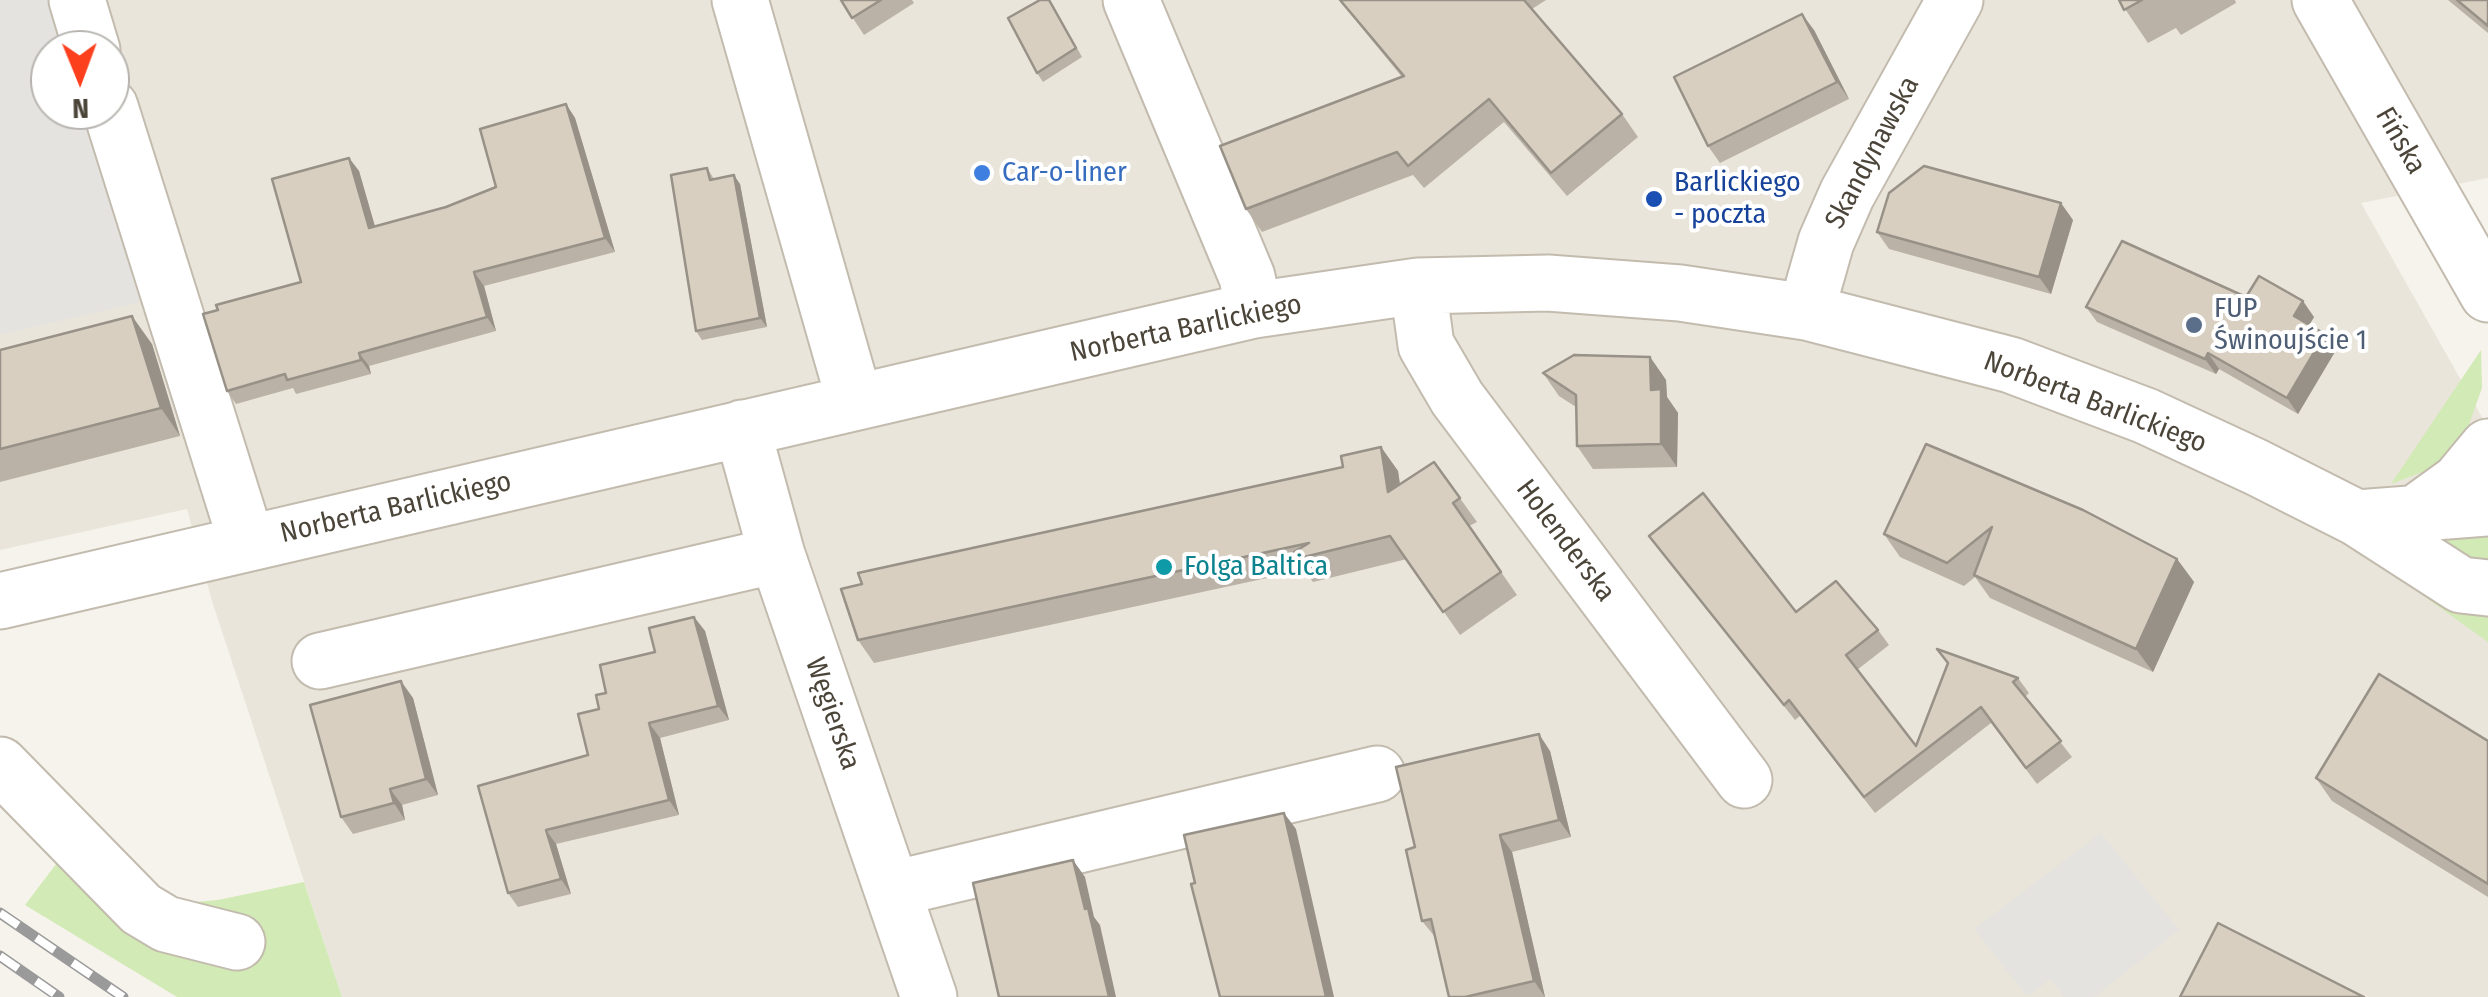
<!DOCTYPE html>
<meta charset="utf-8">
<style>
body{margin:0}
#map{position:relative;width:2488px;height:997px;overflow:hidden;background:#f6f3ec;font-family:"Fira Sans Condensed",sans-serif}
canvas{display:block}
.north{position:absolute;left:30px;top:30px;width:100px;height:100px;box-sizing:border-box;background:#fff;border:2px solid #b7b4b0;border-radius:50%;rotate:179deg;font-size:28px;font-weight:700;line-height:40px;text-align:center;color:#4b4439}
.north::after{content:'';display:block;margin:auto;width:35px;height:45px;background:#fc3f1d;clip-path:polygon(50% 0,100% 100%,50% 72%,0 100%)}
</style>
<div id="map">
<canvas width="2488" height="997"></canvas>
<div class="north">N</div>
</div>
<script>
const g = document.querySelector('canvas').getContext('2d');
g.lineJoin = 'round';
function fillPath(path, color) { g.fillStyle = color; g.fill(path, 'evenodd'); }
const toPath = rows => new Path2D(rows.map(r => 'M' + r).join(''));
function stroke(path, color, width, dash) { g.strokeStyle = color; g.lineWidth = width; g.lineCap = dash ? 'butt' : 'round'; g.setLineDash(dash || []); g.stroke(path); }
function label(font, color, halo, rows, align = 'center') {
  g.font = font + ' "Fira Sans Condensed",sans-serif'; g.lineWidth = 8; g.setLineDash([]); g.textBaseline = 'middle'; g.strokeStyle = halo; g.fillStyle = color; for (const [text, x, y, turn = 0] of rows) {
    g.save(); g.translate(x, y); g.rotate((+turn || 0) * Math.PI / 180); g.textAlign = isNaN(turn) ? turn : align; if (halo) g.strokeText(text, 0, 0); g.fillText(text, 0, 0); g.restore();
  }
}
const residential = toPath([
 [0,0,2488,0,2488,178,2361,203,2488,428,2488,997,342,997,212,601,187,509,0,550],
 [50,50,110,50,110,110,50,110]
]);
const green = toPath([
 [2481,350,2482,388,2467,430,2438,466,2391,484],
 [2488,530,2488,568,2444,553,2439,532],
 [2418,592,2453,609,2488,615,2488,642],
 [69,847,150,906,218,900,304,882,342,997,177,997,25,905]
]);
const parking = toPath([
 [0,0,56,0,71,50,50,50,50,110,88,110,145,301,0,335],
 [2101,833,2179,930,2094,997,2064,997,2051,979,2027,996,1974,929]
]);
const minor = toPath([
 [77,0,92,50],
 [740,0,855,402],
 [1131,0,1247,277,1254,310],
 [2320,0,2488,294],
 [110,107,247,543],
 [1418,286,1426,345,1457,398,1744,780],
 [1806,312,1826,242,1847,194,1955,0],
 [742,428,777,555,929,997],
 [2416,513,2459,482,2488,447],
 [2357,518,2488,508],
 [0,601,1254,310,1418,286,1548,283,1680,293,1806,312,2011,365,2146,416,2256,467,2357,518,2461,585,2488,588],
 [320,661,777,555],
 [0,765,141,909,166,924,237,942],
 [893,889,1377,774]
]);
const rail = toPath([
 [0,913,123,997],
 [0,956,59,997]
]);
const wall = toPath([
 [841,0,912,0,914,3,864,35],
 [1339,0,1546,0,1532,9,1622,114,1638,137,1567,196,1504,122,1424,188,1413,175,1262,232,1246,209,1402,77],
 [2119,0,2235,0,2236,3,2181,35,2176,28,2148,43],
 [2448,0,2488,0,2488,33],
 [1053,5,1082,57,1043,82,1037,73],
 [1814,30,1849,99,1720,163,1708,146],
 [566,104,575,118,615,252,484,286,496,331,369,366,371,374,296,394,293,388,236,404,227,391,218,310,301,282,349,158,359,171,375,226,446,207,496,187],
 [707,168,714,179,740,184,767,327,702,340,696,331],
 [2073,220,2051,294,1889,249,1877,232],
 [2246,297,2314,317,2309,325,2336,350,2298,414,2219,369,2216,374,2097,322,2086,307],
 [152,344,180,436,0,482,0,350],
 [1650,357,1666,380,1667,397,1678,413,1677,467,1593,469,1577,446,1576,407,1559,396,1543,373],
 [1926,444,2177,559,2194,582,2153,672,1990,598,1975,577,1964,586,1900,557,1884,534],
 [1381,447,1398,471,1400,484,1434,462,1477,522,1469,526,1517,595,1460,635,1407,559,1313,582,1304,570,874,663,858,640,862,584,1343,467],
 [1649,536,1796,612,1878,630,1889,645,1857,670,1916,746,2018,678,2029,693,2025,697,2072,757,2037,784,1991,723,1875,813,1800,716,1795,720],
 [694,617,705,631,729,720,660,738,679,815,556,844,571,894,518,907,508,893,588,755,599,709,606,693],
 [413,698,438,795,402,805,405,820,353,834,341,817],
 [2488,741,2488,897,2332,801,2316,778],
 [1550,751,1571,837,1512,852,1545,997,1449,997,1435,937,1422,921,1415,847]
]);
const shadedWall = toPath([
 [1802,14,1814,30,1849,99,1837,82],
 [566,104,575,118,615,252,605,238],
 [349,158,359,171,379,241,369,228],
 [734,175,740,184,767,327,760,318],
 [2061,203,2073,220,2051,294,2039,277],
 [474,272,484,286,496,331,487,317],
 [2303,301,2314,317,2305,332,2294,316],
 [132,316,152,344,180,436,161,408],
 [2325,334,2336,350,2298,414,2287,398],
 [359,353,369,366,371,374,361,360],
 [2208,353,2219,369,2216,374,2205,359],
 [1650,357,1666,380,1667,397,1678,413,1677,467,1661,444,1651,390],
 [1381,447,1398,471,1404,515,1388,492],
 [2177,559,2194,582,2153,672,2136,649],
 [694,617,705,631,729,720,718,706],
 [401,681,413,698,438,795,426,779],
 [649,723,660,738,679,815,669,800],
 [1539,734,1550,751,1571,837,1559,820],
 [390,789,402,805,405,820,394,803],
 [1284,813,1296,829,1334,997,1326,997],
 [546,830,556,844,571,894,561,879],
 [1500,835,1512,852,1545,997,1534,981],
 [1073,860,1085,877,1094,917,1100,925,1116,997,1109,997]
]);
const building = toPath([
 [841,0,881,0,852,18,841,0],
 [1040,0,1049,0,1076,48,1037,73,1008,18,1040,0],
 [1340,0,1524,0,1622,114,1551,173,1489,99,1408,166,1397,152,1246,209,1220,146,1404,76,1340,0],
 [2119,0,2142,0,2124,10,2119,0],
 [2457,0,2488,0,2488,26,2457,0],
 [1802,14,1837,82,1708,146,1674,77,1802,14],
 [566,104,605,238,474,272,487,317,359,353,361,360,287,380,285,374,227,391,203,314,218,310,216,305,301,282,272,179,349,158,369,228,446,207,496,187,480,129,566,104],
 [1924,166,2061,203,2039,277,1877,232,1889,193,1924,166],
 [707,168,710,180,734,175,760,318,696,331,671,175,707,168],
 [2122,241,2246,297,2259,276,2303,301,2294,316,2325,334,2287,398,2208,353,2205,359,2086,307,2122,241],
 [132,316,161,408,0,449,0,350,132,316],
 [1574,355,1650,357,1651,390,1661,389,1661,444,1577,446,1576,395,1543,373,1574,355],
 [1926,444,2083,510,2177,559,2136,649,1974,575,1992,527,1947,563,1884,534,1926,444],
 [1381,447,1388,492,1434,462,1460,498,1453,503,1501,572,1443,612,1390,536,1296,559,1294,552,1309,543,858,640,841,589,862,584,858,573,1343,467,1341,456,1381,447],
 [1703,493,1796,612,1836,581,1878,630,1846,655,1916,746,1948,663,1937,649,2018,678,2013,682,2061,741,2026,768,1981,707,1864,797,1789,700,1784,705,1649,536,1703,493],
 [694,617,718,706,649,723,669,800,546,830,561,879,508,893,478,786,588,755,578,714,599,709,596,695,606,693,600,665,655,652,649,628,694,617],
 [2379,674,2488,741,2488,884,2316,778,2379,674],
 [401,681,426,779,390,789,394,803,341,817,310,705,401,681],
 [1539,734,1559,820,1500,835,1534,981,1465,997,1449,997,1431,919,1422,921,1406,850,1415,847,1396,767,1539,734],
 [1284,813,1326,997,1220,997,1191,884,1195,883,1184,835,1284,813],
 [1073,860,1085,909,1088,908,1109,997,999,997,973,883,1073,860],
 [2218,923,2364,997,2180,997,2218,923]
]);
const markers = [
 [982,173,10,"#3f7fe0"],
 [1654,199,10,"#1a4fb4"],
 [2194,325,10,"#5c6f8a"],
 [1164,567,10,"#0f9aa8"]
];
const streetNames = [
 ["Fińska",2400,141,60],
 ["Skandynawska",1873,153,-62],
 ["Norberta Barlickiego",1186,329,-12],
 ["Norberta Barlickiego",2095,403,21],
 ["Norberta Barlickiego",396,508,-13],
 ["Holenderska",1565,541,53],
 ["Węgierska",832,714,71]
];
const shopNames = [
 ["Car-o-liner",1002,173]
];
const transitNames = [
 ["Barlickiego",1674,183],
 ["- poczta",1674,215]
];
const serviceNames = [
 ["FUP",2214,309],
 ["Świnoujście 1",2214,341]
];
const cultureNames = [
 ["Folga Baltica",1184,567]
];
fillPath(residential, '#eae5da');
fillPath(green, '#d2eab5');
fillPath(parking, '#e5e3e0');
stroke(minor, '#c2bbae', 59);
stroke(minor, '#fff', 55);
stroke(rail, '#9a9a9a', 11);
stroke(rail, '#fff', 8, [22]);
fillPath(wall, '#bab2a6');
fillPath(shadedWall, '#979187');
fillPath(building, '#d8cfc1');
stroke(building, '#979187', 2.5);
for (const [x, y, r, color] of markers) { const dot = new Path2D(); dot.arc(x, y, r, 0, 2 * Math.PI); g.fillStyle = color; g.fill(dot); stroke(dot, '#fff', 4); }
label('28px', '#4b4439', '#fff', streetNames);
label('28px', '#366cbe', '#fff', shopNames, 'left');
label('28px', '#164399', '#fff', transitNames, 'left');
label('28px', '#4e5e75', '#fff', serviceNames, 'left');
label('28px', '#0d838f', '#fff', cultureNames, 'left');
</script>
